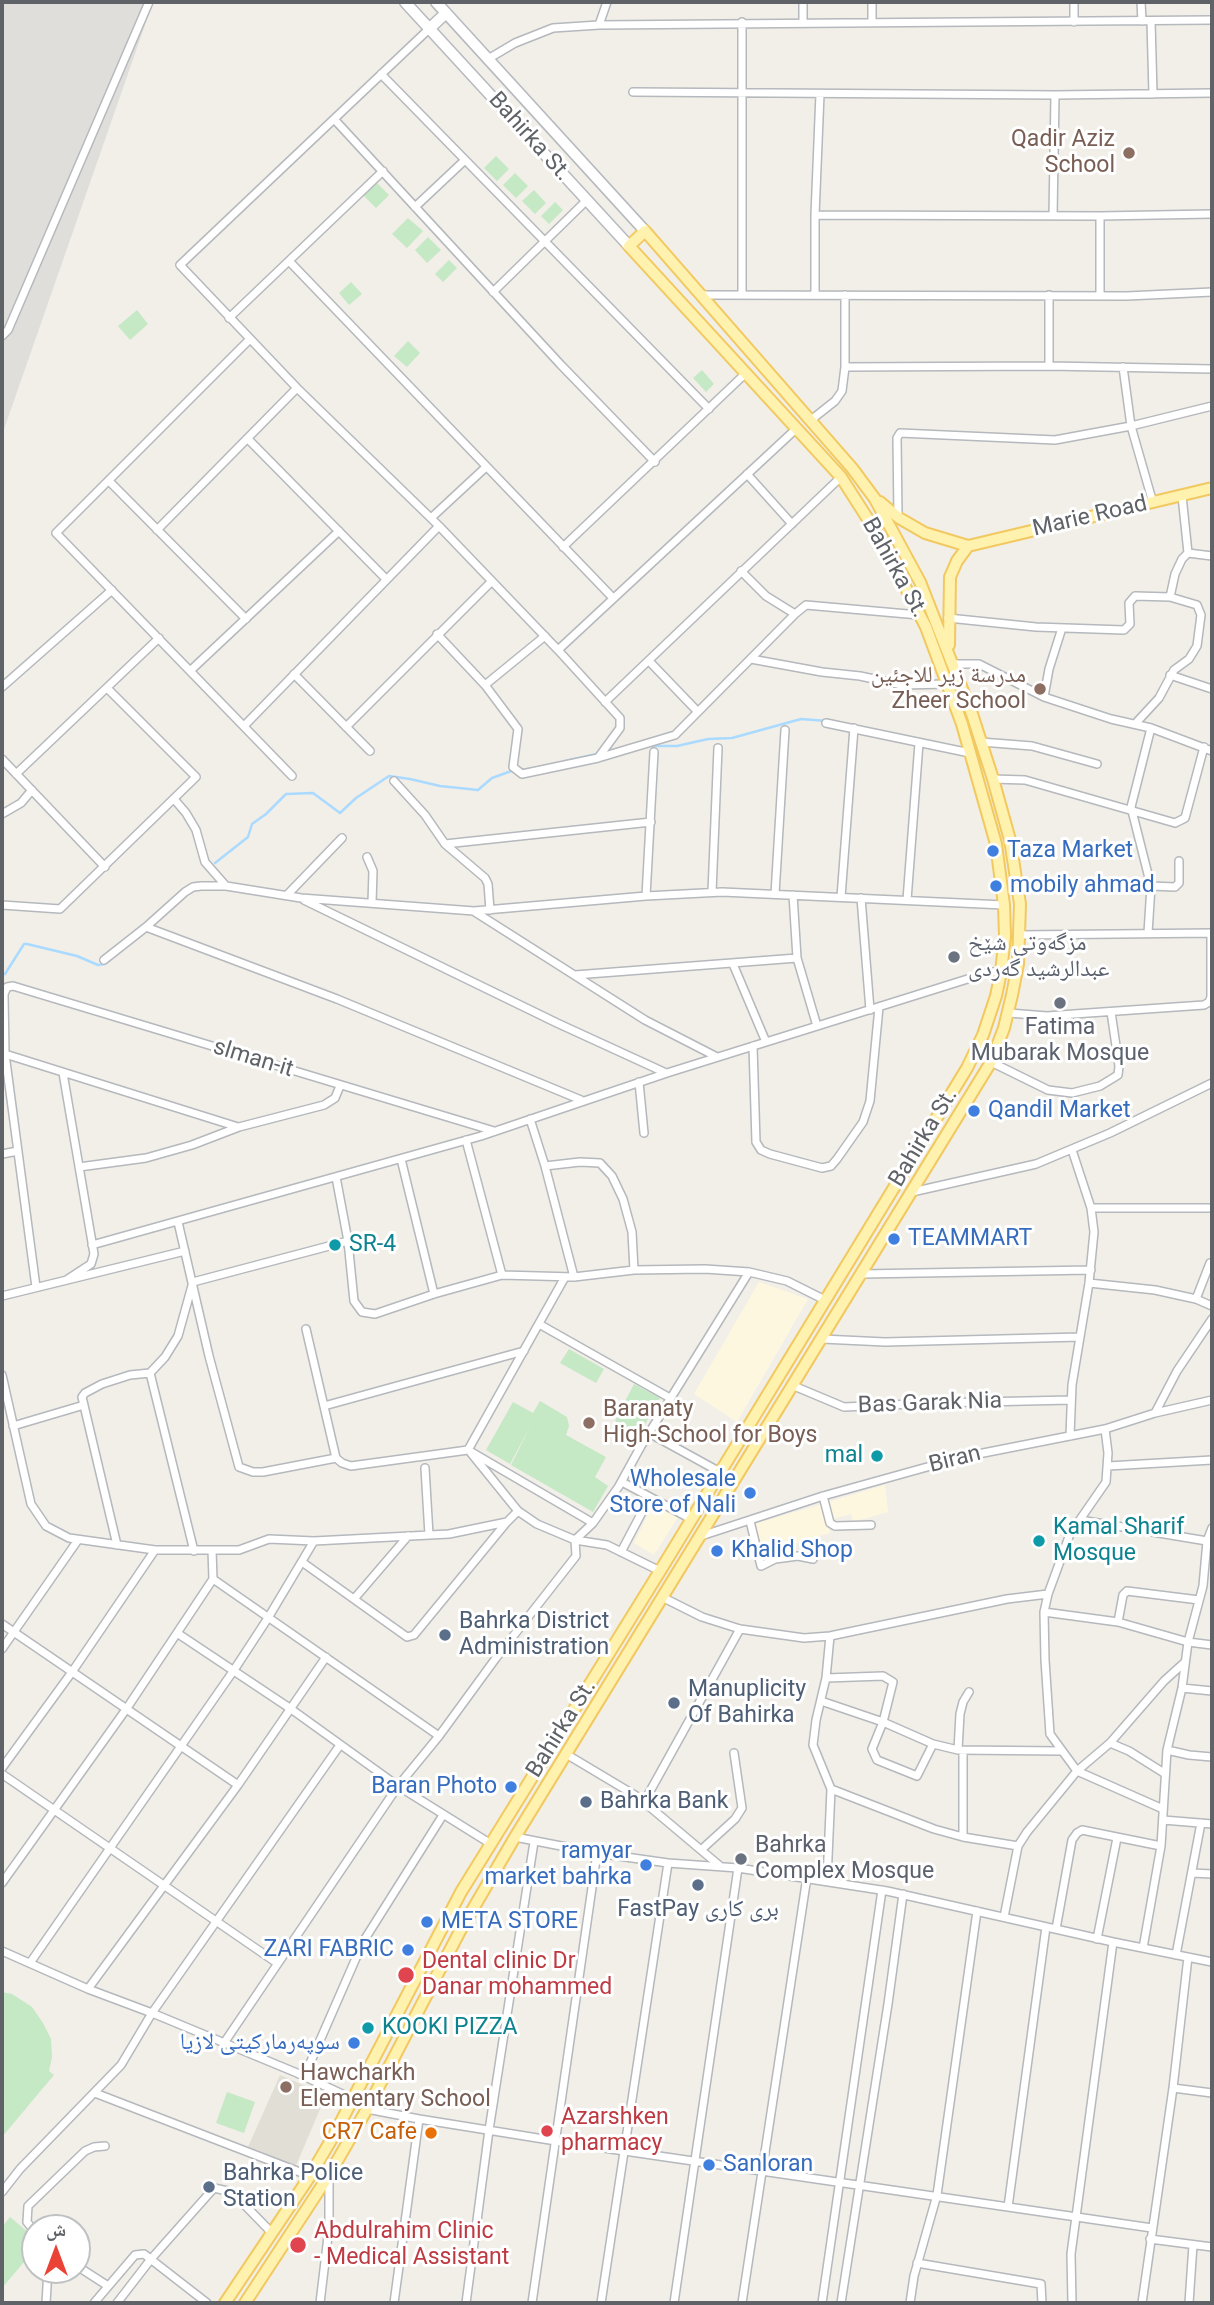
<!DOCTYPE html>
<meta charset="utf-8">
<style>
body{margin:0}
#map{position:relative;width:1214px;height:2305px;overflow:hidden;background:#f1efe8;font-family:Roboto,"Noto Naskh Arabic",sans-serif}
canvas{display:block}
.frame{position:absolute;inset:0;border:4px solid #5f6368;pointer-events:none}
.north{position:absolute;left:21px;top:2214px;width:70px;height:70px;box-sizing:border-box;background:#fff;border:2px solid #bfc1c3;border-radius:50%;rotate:0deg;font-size:19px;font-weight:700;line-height:28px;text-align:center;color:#5f6368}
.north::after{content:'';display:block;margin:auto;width:24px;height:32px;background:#ea4335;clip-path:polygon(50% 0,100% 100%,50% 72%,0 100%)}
</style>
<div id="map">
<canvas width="1214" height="2305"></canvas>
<div class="frame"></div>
<div class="north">ش</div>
</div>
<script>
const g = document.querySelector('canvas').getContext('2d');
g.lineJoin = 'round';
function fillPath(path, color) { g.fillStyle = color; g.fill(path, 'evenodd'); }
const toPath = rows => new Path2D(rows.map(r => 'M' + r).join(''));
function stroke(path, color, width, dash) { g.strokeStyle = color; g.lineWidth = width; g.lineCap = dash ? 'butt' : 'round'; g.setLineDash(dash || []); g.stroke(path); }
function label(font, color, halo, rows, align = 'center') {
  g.font = font + ' Roboto,"Noto Naskh Arabic",sans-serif'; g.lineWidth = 6; g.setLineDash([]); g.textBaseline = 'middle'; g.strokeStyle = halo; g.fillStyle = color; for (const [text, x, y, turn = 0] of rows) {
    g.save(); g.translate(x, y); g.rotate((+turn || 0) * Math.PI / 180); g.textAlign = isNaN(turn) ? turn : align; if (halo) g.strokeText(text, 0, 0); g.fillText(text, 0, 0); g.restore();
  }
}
const commercial = toPath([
 [759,1282,808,1299,737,1422,694,1394],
 [885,1485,888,1512,853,1522,851,1514,832,1519,828,1502],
 [654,1503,678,1517,654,1555,634,1543],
 [822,1504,830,1533,763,1553,754,1524]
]);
const industrial = toPath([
 [2,2,153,2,2,435]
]);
const education = toPath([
 [280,2075,326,2095,295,2168,248,2147]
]);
const green = toPath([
 [496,156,509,169,497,181,484,168],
 [515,173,528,186,516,198,503,185],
 [376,182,389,195,376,208,363,195],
 [534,190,546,203,535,214,522,201],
 [555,202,563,210,549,224,541,216],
 [408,218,423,231,407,248,392,234],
 [428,237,441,250,427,263,415,250],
 [449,260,457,268,443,282,435,274],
 [351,282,362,294,349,305,339,293],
 [137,310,148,324,130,340,118,326],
 [408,341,420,353,407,367,394,356],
 [702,370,714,384,706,392,693,378],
 [569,1349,604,1369,596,1383,560,1363],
 [634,1384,660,1398,639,1435,615,1421],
 [540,1401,567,1417,569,1426,566,1435,606,1457,595,1477,608,1486,593,1512,511,1465,531,1425,510,1464,486,1450,513,1402,533,1413],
 [2,1992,12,1994,32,2007,43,2023,51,2039,52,2057,49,2071,54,2075,2,2137],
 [227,2092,255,2102,244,2133,216,2123],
 [10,2217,35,2238,35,2249,2,2288,2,2227]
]);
const stream = toPath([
 [651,746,677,746,708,739,732,738,801,719,827,721],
 [565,761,597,754],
 [521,770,535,768],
 [215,863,248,837,252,824,266,814,286,794,313,793,340,813,356,798,389,776,410,779,440,786,478,790,492,778,514,770],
 [2,974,5,974,24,944,27,944,77,956,98,965,105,964]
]);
const street = toPath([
 [872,2,872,22],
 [1074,2,1074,22],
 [1141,2,1142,21],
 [1151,21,1153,94],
 [803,22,803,2],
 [599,25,607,2],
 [430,28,180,265,297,388,439,526,558,650,620,718,620,728,598,758],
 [488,59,515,43,553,28,599,25,1212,20],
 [381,74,709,409],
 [633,92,1055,95,1212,93],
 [334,119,561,365,655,462],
 [415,207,465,160],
 [815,215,1100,216,1212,214],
 [1053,216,1055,95],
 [289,261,613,598],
 [493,292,587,200],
 [703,295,1127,296,1212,292],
 [742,295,742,22],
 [815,295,815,215,820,94],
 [1049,295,1049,366],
 [1100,296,1100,216],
 [229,318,383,171],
 [2,336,8,330,149,2],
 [250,339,56,533,292,776],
 [845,367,1049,366,1212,369],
 [1123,367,1131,426,1153,503],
 [811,420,835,401,842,391,845,367,845,295],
 [248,439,386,579],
 [747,474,792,524],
 [109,481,246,619],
 [898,516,897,438,900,433,1055,440,1131,426,1212,406],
 [431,518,486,467],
 [157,530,297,388],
 [563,547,746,373],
 [1188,553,1212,556],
 [741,571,766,596,795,614,806,605,919,615],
 [1170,597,1175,574,1182,559,1188,553,1182,496],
 [948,618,1036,627,1124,630,1130,624,1129,603,1135,596,1170,597,1197,605,1201,615,1197,646,1189,659,1174,670,1159,698,1135,724],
 [437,634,485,685,518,729,513,767,522,774,598,758,675,735,795,614],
 [558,650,797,428],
 [751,659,822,672,860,676,902,685,947,684],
 [649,661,698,712],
 [953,664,979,664,1044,697,1111,719,1151,728,1212,751],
 [190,671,339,531],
 [294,674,370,751],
 [1170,675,1212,689],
 [485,685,545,636],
 [2,687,112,590],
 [1044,697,1049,669,1062,628],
 [605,702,841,477],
 [826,723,970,753],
 [244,726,439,526],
 [346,727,492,581],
 [981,742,1032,746,1097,764],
 [2,759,105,867],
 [16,774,159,638],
 [993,779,1025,780,1175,823,1185,818,1204,747],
 [394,781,425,815,445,844,485,878,488,884,490,910],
 [174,799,186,813,196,830,205,862,226,886],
 [2,814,21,803,32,790],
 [445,844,651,822],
 [367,857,373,871,372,903],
 [1151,886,1175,887,1179,883,1179,861],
 [712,892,718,748],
 [775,894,785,730],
 [287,895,342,838],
 [793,895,797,958,817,1026],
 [646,896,654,752],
 [841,897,854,728],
 [861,898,870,1010],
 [304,900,557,1023,666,1073],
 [907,900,919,743],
 [2,905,60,909,196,777,107,688],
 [475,912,645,1020,717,1057],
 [146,927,337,999,581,1100],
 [1148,933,1151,886,1131,807,1151,728],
 [1020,935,1212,933],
 [104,960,146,927,185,892,193,887,201,886,226,886,301,898,474,911,646,896,722,892,1004,905],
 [733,964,766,1042],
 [575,975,797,958],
 [1009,1013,1047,1016,1074,1014,1204,1005,1209,1002,1211,997,1211,933],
 [753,1046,756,1142,761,1150,770,1154,822,1168,831,1166,837,1159,863,1122,870,1101,879,1007],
 [5,1054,238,1127],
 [991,1062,1048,1090,1072,1093,1100,1086,1118,1075,1119,1066,1111,1012],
 [63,1073,94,1254,91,1264,68,1279],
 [639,1082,644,1133],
 [530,1119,545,1166,574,1277],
 [466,1140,502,1275],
 [2,1154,18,1151],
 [401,1159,434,1294],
 [545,1166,580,1162,600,1163,612,1176,623,1199,632,1232,634,1270],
 [79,1167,146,1158,192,1145,239,1127,324,1105,335,1098,340,1086],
 [336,1177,348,1241,354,1301,362,1312,375,1314,434,1294,502,1275,574,1277,634,1270,705,1269,749,1272,787,1281,825,1300],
 [912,1192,1036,1164,1110,1133,1212,1083],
 [1091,1208,1212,1208],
 [178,1222,209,1356,239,1467,253,1472,263,1472,336,1458],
 [92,1245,481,1136,667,1073,990,972,1001,972],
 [862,1274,1091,1270],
 [1089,1283,1155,1290,1196,1299,1212,1306],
 [36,1287,5,1054,4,994,7,987,13,986,494,1131],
 [2,1296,185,1251],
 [1196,1299,1210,1263],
 [539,1324,670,1398],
 [306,1329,336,1458,342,1463,351,1466,468,1450,593,1523],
 [822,1339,885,1342,1080,1337],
 [150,1373,194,1551],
 [2,1375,31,1504,46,1526,69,1538,155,1550,239,1550,269,1539,314,1541,449,1534,507,1522,518,1511,537,1524,575,1540,607,1545,660,1571],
 [794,1386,844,1407,935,1403,1071,1400],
 [324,1406,524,1351],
 [1155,1413,1177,1371,1212,1319],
 [13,1426,84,1405],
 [1105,1429,1108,1453,1106,1482,1070,1534,1048,1594,1044,1612,1045,1660,1050,1734,1077,1771,1163,1809],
 [649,1433,720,1472],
 [1070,1436,1072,1385,1089,1283,1094,1232,1091,1208,1072,1150],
 [468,1450,565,1277],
 [471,1453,518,1511],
 [1108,1466,1212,1460],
 [425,1468,429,1535],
 [622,1482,691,1519],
 [823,1496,830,1523,835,1526,871,1525],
 [1080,1520,1207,1541],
 [750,1521,761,1566,775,1559,798,1556,813,1559],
 [701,1536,823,1496,963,1457,1105,1429,1155,1413,1212,1400],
 [117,1545,82,1397,85,1393,102,1384,130,1375,150,1373,165,1357,178,1336,193,1282,348,1241],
 [621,1552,650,1497],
 [302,1562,407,1637,414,1635,506,1523],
 [213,1579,439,1736],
 [664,1598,702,1617,740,1629,804,1638,830,1636,1007,1599,1048,1594],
 [354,1599,408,1536],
 [1044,1612,1118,1622,1188,1642,1212,1645],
 [1118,1622,1123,1595,1127,1591,1199,1600],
 [2,1624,238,1785],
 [177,1633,291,1709,398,1786,491,1844],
 [2,1649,78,1540],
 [826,1678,883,1676,893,1682,883,1722,872,1749,877,1760,917,1776,933,1744],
 [1182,1688,1212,1691],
 [821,1701,883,1722,933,1744,958,1750,1061,1751],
 [1110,1743,1129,1751,1164,1773],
 [958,1750,960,1714,963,1702,969,1692],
 [1167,1750,1189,1755,1212,1757],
 [963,1751,963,1837],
 [566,1754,638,1797,720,1866],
 [2,1768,72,1672,155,1550],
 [2,1774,277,1963],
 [831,1789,934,1829,963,1837,1018,1846],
 [644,1802,740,1629],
 [1163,1820,1212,1824],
 [515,1837,597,1853,668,1863,738,1868,887,1891,1113,1942,1212,1962],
 [701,1850,735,1819,742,1808,734,1753],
 [1192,1873,1212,1874],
 [827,1880,831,1789,813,1745,816,1720,826,1678,830,1636],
 [2,1883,127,1708,213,1579,212,1550],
 [1004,1917,1018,1846,1027,1832,1077,1771,1110,1743,1164,1681,1185,1662],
 [1056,1929,1072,1840,1077,1833,1082,1830,1161,1846],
 [1097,1939,1117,1838],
 [1143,1948,1161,1846,1167,1750,1182,1688,1188,1642,1203,1586,1207,1541,1212,1528],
 [2,1951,88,1989,152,2013,297,2073,353,2099],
 [1176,1955,1201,1823],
 [30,1963,234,1670,268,1618,314,1541],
 [88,1989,238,1785,326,1657],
 [224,2043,398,1786,439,1736,496,1658,576,1556,575,1540,593,1523,619,1486,641,1446,749,1272],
 [304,2077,363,1942,443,1815],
 [1173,2088,1212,2093],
 [95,2093,310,2176],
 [367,2109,419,2119,556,2141,1152,2228],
 [2,2192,20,2169,121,2065,152,2013,340,1745],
 [1008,2207,1046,1927],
 [35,2232,27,2222,28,2206,85,2151,94,2147,105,2146],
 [1150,2239,1212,2247],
 [917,2263,1041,2284,1042,2303],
 [77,2266,108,2286],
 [46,2303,48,2270],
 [94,2303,135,2255,144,2254,207,2303],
 [117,2303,151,2259,214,2188,232,2192,272,2233],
 [320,2303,329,2228,329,2176],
 [394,2303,419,2119],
 [466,2303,489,2130,534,1842],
 [532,2303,597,1853],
 [601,2303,668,1863],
 [674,2303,738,1868],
 [742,2303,807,1877],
 [822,2303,882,1890],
 [841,2303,888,2004,903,1894],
 [910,2303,914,2276,937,2195,977,1911],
 [1072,2303,1071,2254,1113,1942],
 [1142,2303,1173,2088,1188,1957],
 [1189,2303,1193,2245]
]);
const secondary = toPath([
 [405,2,629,246],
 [436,2,645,231],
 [430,28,446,13]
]);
const primary = toPath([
 [880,502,899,518,925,533,968,546,1212,488],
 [949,645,950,577,957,561,968,546],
 [225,2303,310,2176,334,2135,461,1892,660,1571,967,1068,983,1035,996,996,1001,972,1005,936,1004,905,996,844,962,724,926,627,880,538,841,477,629,246,645,231,852,468,875,499,920,582,972,714,993,779,1010,840,1020,904,1018,964,1012,995,1004,1028,991,1062,515,1837,460,1931,367,2109,329,2175,245,2303]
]);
const markers = [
 [1129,153,7,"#8d6e63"],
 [1040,689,7,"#8d6e63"],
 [993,851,7,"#3f7fe0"],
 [996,886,7,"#3f7fe0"],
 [954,957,7,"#6b7280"],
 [1060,1003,7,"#6b7280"],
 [974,1111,7,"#3f7fe0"],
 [894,1239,7,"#3f7fe0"],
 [335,1245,7,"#0f9aa8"],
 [589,1423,7,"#8d6e63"],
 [877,1456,7,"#0f9aa8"],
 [750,1493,7,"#3f7fe0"],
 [1039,1541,7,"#0f9aa8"],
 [717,1551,7,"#3f7fe0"],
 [445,1635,7,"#5c6f8a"],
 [674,1703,7,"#5c6f8a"],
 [511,1787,7,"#3f7fe0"],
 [586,1802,7,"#5c6f8a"],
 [741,1859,7,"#6b7280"],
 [646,1865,7,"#3f7fe0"],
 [698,1885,7,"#5c6f8a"],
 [427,1922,7,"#3f7fe0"],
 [408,1950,7,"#3f7fe0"],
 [406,1975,9,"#e0444e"],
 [368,2028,7,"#0f9aa8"],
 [354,2043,7,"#3f7fe0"],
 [286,2087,7,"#8d6e63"],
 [547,2131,7,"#e0444e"],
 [431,2133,7,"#e8710a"],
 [709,2165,7,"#3f7fe0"],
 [209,2187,7,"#5c6f8a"],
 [298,2245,9,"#e0444e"]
];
const streetNames = [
 ["Bahirka St.",529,137,48],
 ["Marie Road",1090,517,-13],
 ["Bahirka St.",894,568,61],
 ["slman-it",253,1059,17],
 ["Bahirka St.",924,1138,-59],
 ["Bas Garak Nia",930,1404,-2],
 ["Biran",955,1460,-14],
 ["Bahirka St.",562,1729,-58]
];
const educationNames = [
 ["Qadir Aziz",1115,140],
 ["School",1115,166],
 ["مدرسة زير للاجئين",1026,676],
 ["Zheer School",1026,702],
 ["Baranaty",603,1410,"left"],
 ["High-School for Boys",603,1436,"left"],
 ["Hawcharkh",300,2074,"left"],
 ["Elementary School",300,2100,"left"]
];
const shopNames = [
 ["Taza Market",1007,851],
 ["mobily ahmad",1010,886],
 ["Qandil Market",988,1111],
 ["TEAMMART",908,1239],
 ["Wholesale",736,1480,"right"],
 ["Store of Nali",736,1506,"right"],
 ["Khalid Shop",731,1551],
 ["Baran Photo",497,1787,"right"],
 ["ramyar",632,1852,"right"],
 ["market bahrka",632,1878,"right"],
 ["META STORE",441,1922],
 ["ZARI FABRIC",394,1950,"right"],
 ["سوپه‌رمارکیتی لازیا",340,2043,"right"],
 ["Sanloran",723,2165]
];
const worshipNames = [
 ["مزگەوتی شێخ",968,944],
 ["عبدالرشید گەردی",968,970],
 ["Fatima",1060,1028,"center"],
 ["Mubarak Mosque",1060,1054,"center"],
 ["Bahrka",755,1846],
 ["Complex Mosque",755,1872]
];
const cultureNames = [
 ["SR-4",349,1245],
 ["mal",863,1456,"right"],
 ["Kamal Sharif",1053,1528],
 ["Mosque",1053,1554],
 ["KOOKI PIZZA",382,2028]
];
const serviceNames = [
 ["Bahrka District",459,1622],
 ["Administration",459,1648],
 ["Manuplicity",688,1690],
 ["Of Bahirka",688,1716],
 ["Bahrka Bank",600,1802],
 ["FastPay بری كاری",698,1910,"center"],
 ["Bahrka Police",223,2174],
 ["Station",223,2200]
];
const healthNames = [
 ["Dental clinic Dr",422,1962],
 ["Danar mohammed",422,1988],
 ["Azarshken",561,2118],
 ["pharmacy",561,2144],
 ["Abdulrahim Clinic",314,2232],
 ["- Medical Assistant",314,2258]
];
const foodNames = [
 ["CR7 Cafe",417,2133]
];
fillPath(commercial, '#fef7e0');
fillPath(industrial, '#e0deda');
fillPath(education, '#e1ded6');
fillPath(green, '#c5e8c5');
stroke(stream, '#aadaff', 2.5);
stroke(street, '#b5b8bc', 10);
stroke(secondary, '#b6babf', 13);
stroke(primary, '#f2c960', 14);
stroke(street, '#fff', 7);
stroke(secondary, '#fff', 10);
stroke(primary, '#fff2af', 10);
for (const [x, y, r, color] of markers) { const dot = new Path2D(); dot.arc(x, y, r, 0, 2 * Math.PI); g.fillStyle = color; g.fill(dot); stroke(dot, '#fff', 2.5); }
label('23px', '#5f6368', '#fff', streetNames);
label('23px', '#785e54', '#fff', educationNames, 'right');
label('23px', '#366cbe', '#fff', shopNames, 'left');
label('23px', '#5b616d', '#fff', worshipNames, 'left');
label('23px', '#0d838f', '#fff', cultureNames, 'left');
label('23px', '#4e5e75', '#fff', serviceNames, 'left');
label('23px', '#be3a42', '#fff', healthNames, 'left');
label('23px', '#c56008', '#fff', foodNames, 'right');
</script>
